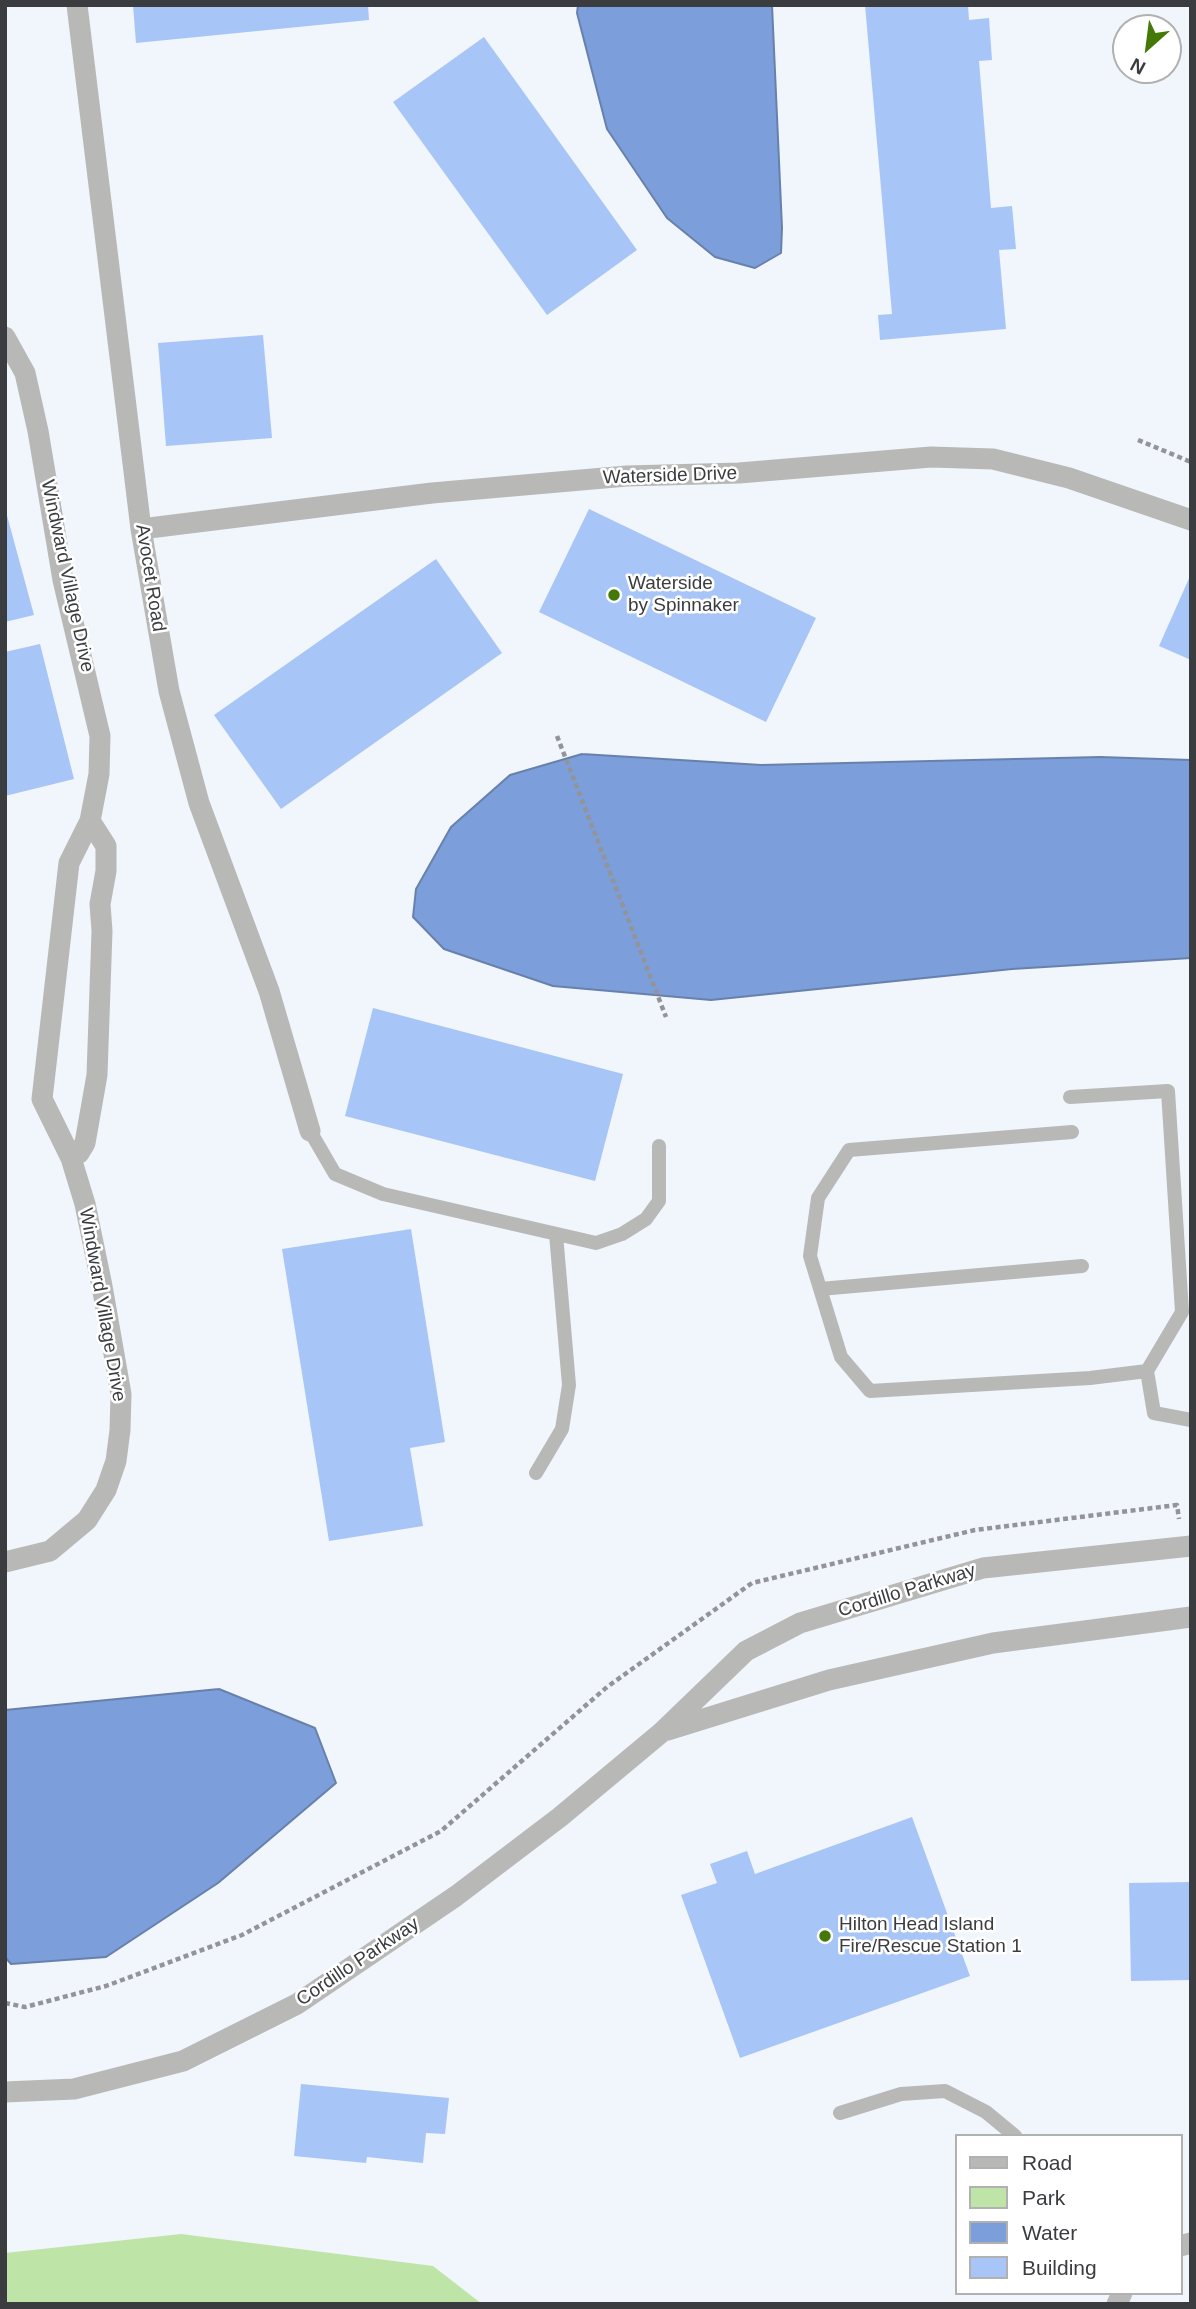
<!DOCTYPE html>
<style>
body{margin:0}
#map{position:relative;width:1196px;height:2309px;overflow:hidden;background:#f1f5fc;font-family:Helvetica,sans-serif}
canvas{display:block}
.frame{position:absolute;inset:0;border:7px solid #3b3c3f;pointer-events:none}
.legend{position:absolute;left:955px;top:2134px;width:228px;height:161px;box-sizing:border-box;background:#fff;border:2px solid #b1b1b2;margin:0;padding:9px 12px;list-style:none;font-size:21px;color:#3b3c3f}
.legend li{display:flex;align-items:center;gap:14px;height:35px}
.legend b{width:35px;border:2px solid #b1b1b2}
.north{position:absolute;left:1112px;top:14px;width:70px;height:70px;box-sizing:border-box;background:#fff;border:2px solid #b1b1b2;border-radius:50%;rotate:208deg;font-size:19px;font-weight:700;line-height:28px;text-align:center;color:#3b3c3f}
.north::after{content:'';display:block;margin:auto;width:24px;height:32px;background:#447907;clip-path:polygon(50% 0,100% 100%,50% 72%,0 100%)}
</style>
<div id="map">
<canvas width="1196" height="2309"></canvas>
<div class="frame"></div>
<ul class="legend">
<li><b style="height:9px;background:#b8b9b7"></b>Road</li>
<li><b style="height:19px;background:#bfe4a7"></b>Park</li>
<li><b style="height:19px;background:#7c9eda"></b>Water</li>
<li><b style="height:19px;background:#a8c5f7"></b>Building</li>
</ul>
<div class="north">N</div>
</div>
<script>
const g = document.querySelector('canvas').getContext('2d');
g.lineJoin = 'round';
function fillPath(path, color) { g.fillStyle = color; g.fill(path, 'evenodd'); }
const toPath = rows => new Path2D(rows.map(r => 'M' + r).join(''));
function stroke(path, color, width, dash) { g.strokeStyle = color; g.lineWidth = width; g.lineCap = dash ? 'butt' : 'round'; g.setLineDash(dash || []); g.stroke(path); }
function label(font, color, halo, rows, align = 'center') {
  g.font = font + ' Helvetica,sans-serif'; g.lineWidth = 5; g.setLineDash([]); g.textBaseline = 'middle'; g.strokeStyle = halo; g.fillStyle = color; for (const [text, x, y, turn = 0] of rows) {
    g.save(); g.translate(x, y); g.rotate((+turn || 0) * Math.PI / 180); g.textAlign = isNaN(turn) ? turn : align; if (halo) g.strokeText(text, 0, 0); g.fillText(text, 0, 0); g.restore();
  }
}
const green = toPath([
 [181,2234,433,2266,482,2304,5,2304,5,2253]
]);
const water = toPath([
 [578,5,772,5,782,228,781,253,755,268,715,257,667,218,607,129,577,13,578,5],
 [582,754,761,765,1100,757,1191,760,1191,958,1012,969,711,1000,553,986,444,949,413,917,416,889,451,827,510,775,582,754],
 [219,1689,315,1728,336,1783,218,1883,106,1957,11,1964,5,1957,5,1710,219,1689]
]);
const building = toPath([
 [133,5,368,5,369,20,136,43],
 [865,5,968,5,969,20,989,18,992,60,979,61,991,208,1012,206,1016,249,999,250,1006,329,880,340,878,315,892,314],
 [484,37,637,250,547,315,393,102],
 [263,335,272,438,166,446,158,343],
 [5,508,34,615,5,622],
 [589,509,816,618,766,722,539,612],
 [436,559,502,653,281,809,214,715],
 [1191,574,1191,660,1159,646],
 [40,644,74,779,5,796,5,652],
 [373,1008,623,1074,595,1181,345,1116],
 [411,1229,445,1442,410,1448,423,1526,329,1541,282,1249],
 [912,1817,970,1976,740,2058,681,1895,717,1883,710,1864,747,1851,755,1874],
 [1191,1882,1191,1980,1131,1981,1129,1883],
 [301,2084,449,2098,445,2134,426,2133,423,2163,367,2157,366,2163,294,2156]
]);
const path = toPath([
 [1138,440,1191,462],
 [557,736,666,1017],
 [5,2003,25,2007,106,1986,242,1935,441,1831,607,1687,752,1583,975,1530,1177,1505,1179,1519]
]);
const service = toPath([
 [1070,1097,1168,1091,1182,1312,1147,1371,1154,1413,1191,1420],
 [310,1131,335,1174,383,1194,596,1243,622,1234,646,1219,659,1201,659,1146],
 [1072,1132,849,1150,818,1198,810,1256,841,1357,870,1391,1090,1378,1147,1371],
 [820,1289,1082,1266],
 [536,1473,562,1429,569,1385,556,1234],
 [840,2113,901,2094,945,2091,986,2112,1015,2136]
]);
const minor = toPath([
 [77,5,141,529,169,691,199,803,269,991,310,1131],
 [5,337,25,373,38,431,63,580,100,736,99,774,90,821,69,863,42,1099,71,1158,85,1204,102,1286,121,1394,120,1430,116,1461,106,1490,87,1520,50,1551,5,1562],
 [141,529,432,493,627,476,739,473,931,457,993,459,1069,478,1191,520],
 [71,1158,79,1153,85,1143,97,1075,102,931,100,904,106,871,106,846,90,821],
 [668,1730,829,1680,993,1643,1191,1617],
 [5,2092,74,2089,183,2061,297,2004,456,1896,560,1817,662,1732,746,1651,800,1623,983,1568,1191,1546],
 [1180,2246,1191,2243],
 [1117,2304,1122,2293]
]);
const markers = [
 [614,595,7,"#447907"],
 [825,1936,7,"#447907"]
];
const streetNames = [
 ["Waterside Drive",670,476,-2],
 ["Windward Village Drive",67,576,78],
 ["Avocet Road",150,578,81],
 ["Windward Village Drive",102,1305,80],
 ["Cordillo Parkway",907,1591,-17],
 ["Cordillo Parkway",358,1962,-34]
];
const poiNames = [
 ["Waterside",628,584],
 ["by Spinnaker",628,606],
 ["Hilton Head Island",839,1925],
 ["Fire/Rescue Station 1",839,1947]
];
fillPath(green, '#bfe4a7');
fillPath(water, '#7c9eda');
stroke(water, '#6881ac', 2);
fillPath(building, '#a8c5f7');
stroke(path, '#929499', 4.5, [5, 3.5]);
stroke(service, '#b8b9b7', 14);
stroke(minor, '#b8b9b7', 21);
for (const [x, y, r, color] of markers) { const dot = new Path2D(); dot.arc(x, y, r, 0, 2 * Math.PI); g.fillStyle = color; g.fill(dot); stroke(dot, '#fff', 2.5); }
label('19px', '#3b3c3f', '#fff', streetNames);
label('19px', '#3b3c3f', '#fff', poiNames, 'left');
</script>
